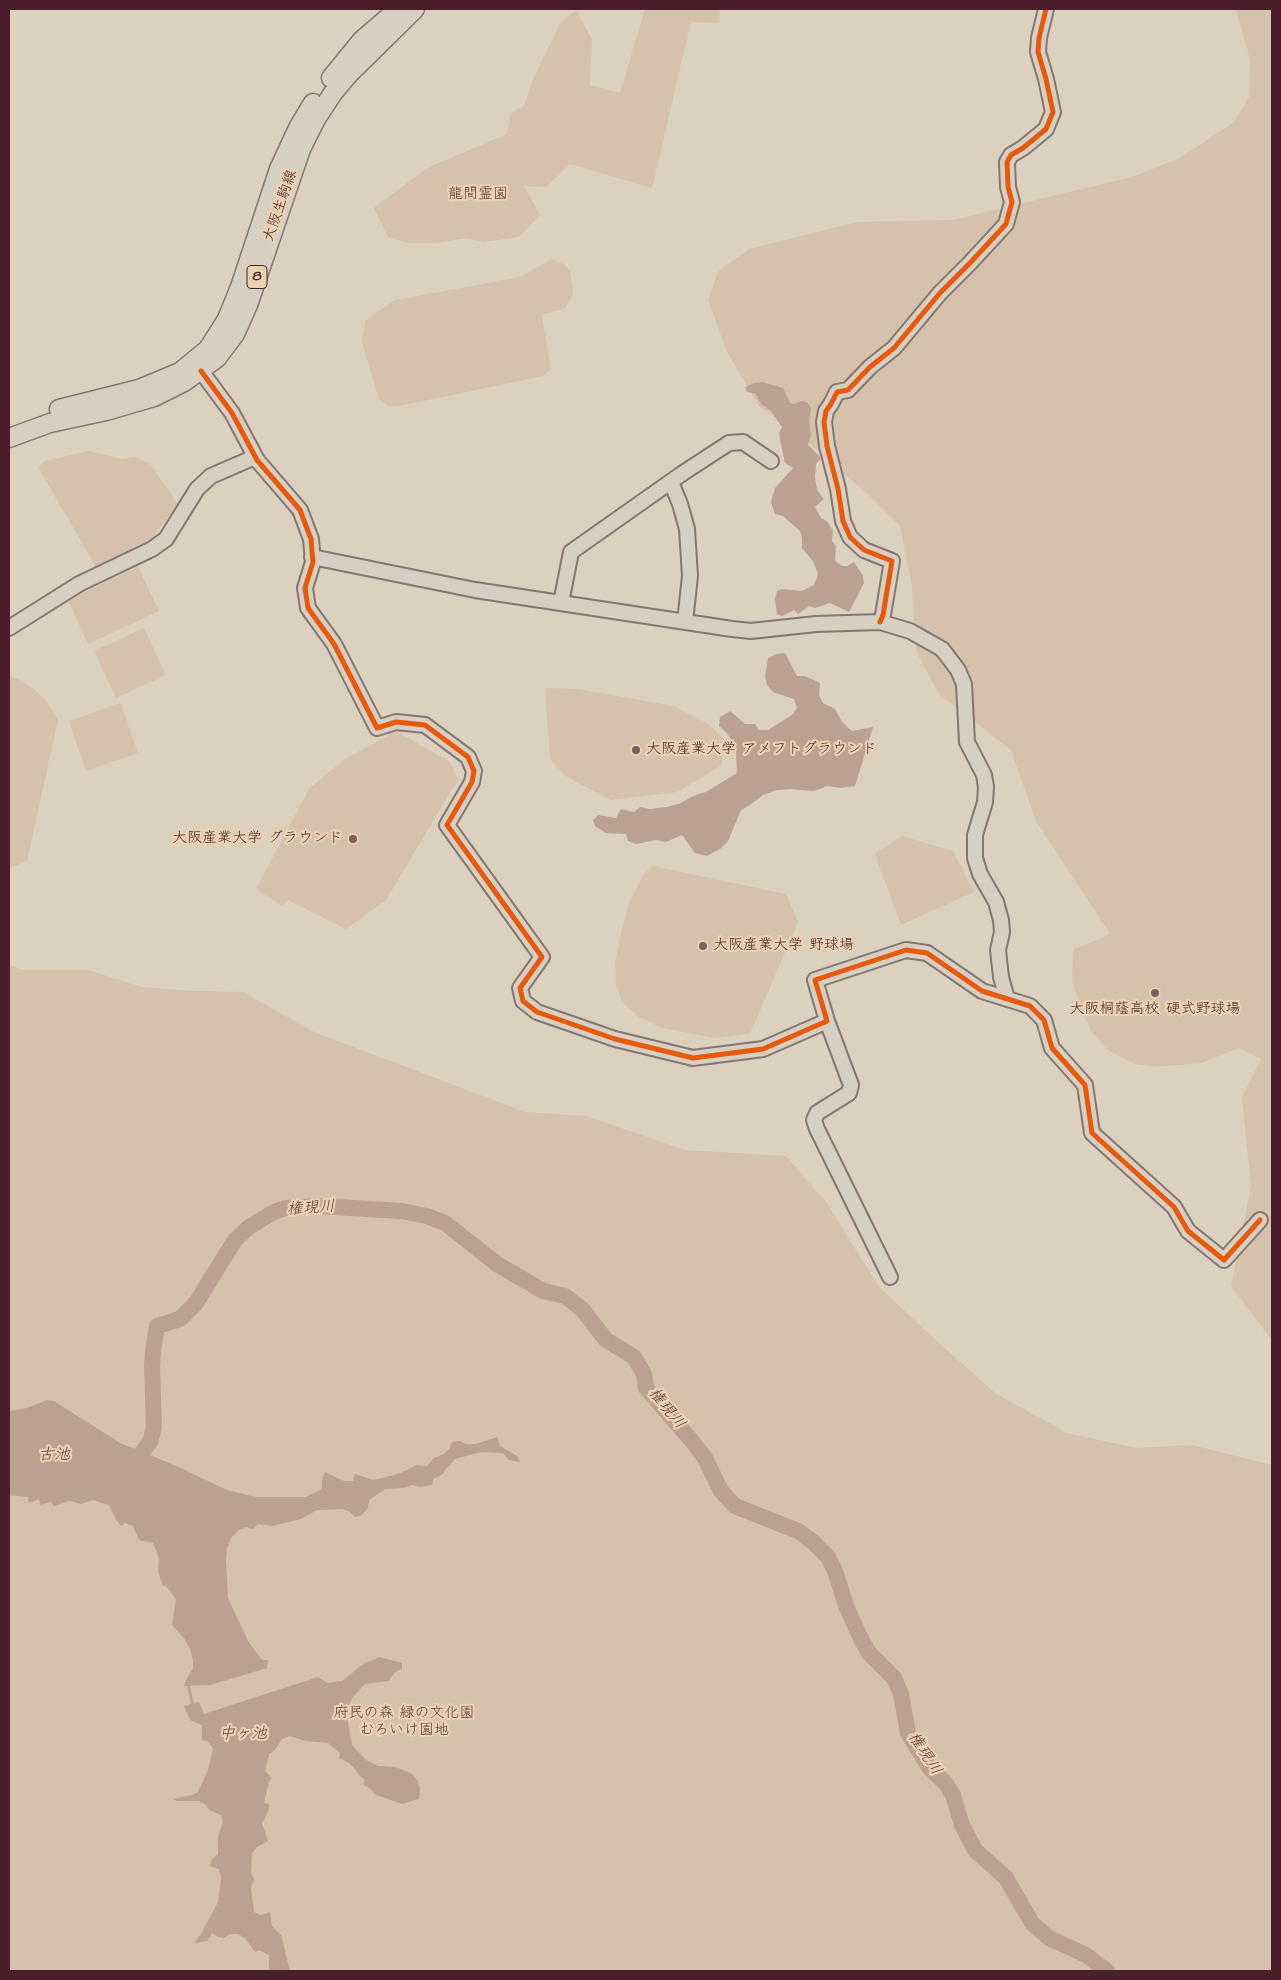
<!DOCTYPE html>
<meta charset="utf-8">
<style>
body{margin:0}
#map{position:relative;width:1281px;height:1980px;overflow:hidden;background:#dcd0bf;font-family:"Architects Daughter",sans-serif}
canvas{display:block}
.frame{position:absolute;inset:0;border:10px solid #4a1f2b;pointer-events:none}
</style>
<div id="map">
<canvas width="1281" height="1980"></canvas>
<div class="frame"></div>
</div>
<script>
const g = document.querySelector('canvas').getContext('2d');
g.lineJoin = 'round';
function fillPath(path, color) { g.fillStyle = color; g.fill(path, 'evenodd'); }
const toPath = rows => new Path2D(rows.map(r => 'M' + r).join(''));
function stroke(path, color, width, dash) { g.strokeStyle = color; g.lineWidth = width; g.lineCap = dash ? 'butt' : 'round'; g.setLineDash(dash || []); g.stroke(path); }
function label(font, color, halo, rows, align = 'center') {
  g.font = font + ' "Architects Daughter","Klee One",sans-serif'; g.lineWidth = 4.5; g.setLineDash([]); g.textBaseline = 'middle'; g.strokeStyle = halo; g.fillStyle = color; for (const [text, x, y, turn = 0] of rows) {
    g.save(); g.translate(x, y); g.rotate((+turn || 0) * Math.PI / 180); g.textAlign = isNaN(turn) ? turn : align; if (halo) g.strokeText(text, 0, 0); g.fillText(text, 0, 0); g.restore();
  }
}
const green = toPath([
 [645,9,720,9,719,23,691,22,652,188,570,164,546,187,524,186,540,215,519,237,483,242,467,238,437,243,409,243,388,237,374,208,427,168,507,134,511,113,524,106,533,79,561,22,576,11,592,39,590,85,620,93],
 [1236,9,1272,9,1271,1339,1231,1286,1251,1186,1242,1097,1261,1059,1239,1048,1201,1063,1155,1067,1135,1064,1109,1051,1091,1031,1080,1007,1072,979,1073,950,1110,934,1036,821,1011,750,939,694,916,651,912,586,900,526,874,500,801,436,759,406,727,352,708,300,718,272,749,249,857,222,953,220,1132,177,1180,158,1234,122,1249,97,1250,60],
 [551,259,563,263,570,271,573,294,565,308,542,315,551,369,543,376,399,406,389,406,379,400,362,342,365,321,395,300,521,277],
 [89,451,122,459,135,457,150,464,178,504,153,537,96,567,38,467,45,461],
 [138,567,159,611,88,644,68,600],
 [144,628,166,675,116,698,94,651],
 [9,676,22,681,34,689,46,701,58,720,27,861,9,868],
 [545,688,577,689,674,706,711,726,725,741,721,766,677,792,611,800,564,775,550,759],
 [121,703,138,753,86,771,69,721],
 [396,731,450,762,458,779,386,900,346,929,288,900,282,906,256,889,309,789,345,759],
 [902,836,953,851,974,892,901,925,875,854],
 [653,866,786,894,798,922,750,1034,715,1038,662,1028,639,1017,622,1002,616,984,615,963,622,929,629,904,643,875],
 [9,965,23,970,88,970,141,987,194,991,243,992,314,1032,525,1112,586,1116,685,1150,786,1156,826,1202,879,1287,940,1344,995,1393,1067,1433,1136,1448,1192,1445,1272,1465,1272,1971,9,1971]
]);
const water = toPath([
 [762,382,783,388,790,403,794,404,802,401,807,402,811,408,809,423,811,434,808,445,821,458,816,464,815,477,817,490,824,499,815,507,821,518,827,521,833,531,832,541,836,546,835,561,842,566,847,566,854,562,863,576,864,583,849,612,830,603,815,608,809,606,798,614,794,610,782,616,777,614,775,599,777,591,782,589,802,591,814,585,818,574,813,561,802,548,802,538,800,531,783,516,775,514,771,502,775,488,793,468,785,463,779,434,782,427,771,411,761,404,755,393,747,392,745,387,754,383],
 [785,653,797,676,805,676,820,683,819,695,823,703,835,709,842,722,852,731,873,727,855,786,841,788,827,786,814,791,790,789,777,790,763,795,750,805,741,810,728,841,720,849,707,856,695,853,682,835,666,842,656,840,636,844,628,841,626,834,606,833,595,826,593,820,598,815,616,818,621,809,634,812,640,807,650,809,667,807,681,803,693,796,706,792,737,773,736,752,733,743,727,733,719,726,720,717,730,711,745,724,755,724,759,730,768,730,792,715,797,708,794,699,773,692,767,685,765,677,768,658,777,654],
 [47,1400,54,1401,120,1443,172,1464,227,1490,256,1497,306,1497,322,1489,322,1479,325,1472,344,1481,353,1481,355,1474,373,1480,398,1474,417,1465,427,1466,434,1458,444,1454,450,1448,452,1442,460,1441,466,1444,476,1444,497,1437,500,1446,517,1456,520,1462,509,1460,503,1453,481,1452,455,1459,445,1470,443,1474,433,1479,432,1485,420,1487,412,1485,404,1488,385,1489,369,1500,368,1508,361,1516,355,1517,350,1512,343,1509,317,1510,301,1519,285,1523,272,1526,258,1524,253,1529,246,1527,239,1530,231,1538,227,1548,226,1560,228,1598,248,1641,262,1660,268,1660,267,1668,210,1685,184,1686,186,1680,193,1668,193,1660,190,1649,184,1638,172,1625,176,1599,166,1586,163,1586,158,1571,159,1558,153,1543,139,1540,133,1526,125,1523,121,1526,116,1520,109,1505,93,1500,81,1504,69,1501,54,1506,51,1502,40,1505,39,1499,29,1503,28,1497,9,1495,9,1411,27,1408],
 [379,1657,402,1663,402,1669,395,1672,389,1681,365,1684,352,1698,346,1712,352,1745,366,1760,378,1766,395,1767,411,1773,418,1781,420,1789,419,1799,402,1804,376,1795,371,1789,363,1785,365,1780,360,1776,355,1769,349,1763,339,1758,340,1753,328,1743,305,1741,290,1736,282,1739,275,1750,269,1754,267,1763,265,1771,272,1778,269,1781,264,1803,269,1804,269,1810,262,1823,268,1841,257,1847,252,1853,251,1872,254,1879,251,1887,254,1912,261,1915,270,1912,272,1926,281,1935,290,1971,269,1971,269,1955,259,1950,255,1952,245,1938,238,1934,230,1934,224,1938,218,1937,212,1933,207,1941,194,1943,201,1934,218,1902,221,1878,219,1869,210,1866,212,1859,218,1854,218,1837,223,1822,221,1815,209,1810,206,1805,199,1801,177,1801,173,1799,192,1795,198,1792,208,1770,213,1748,207,1741,202,1740,202,1725,190,1720,184,1706,199,1702,204,1714,318,1677,327,1683,342,1681,362,1665]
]);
const stream = toPath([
 [188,1683,193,1707]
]);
const river = toPath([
 [140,1455,150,1442,154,1427,152,1367,153,1351,157,1326,180,1319,196,1303,235,1240,249,1227,274,1212,285,1208,319,1206,401,1211,427,1216,445,1223,497,1264,543,1291,565,1296,582,1309,606,1340,634,1357,644,1374,646,1388,692,1441,705,1458,721,1491,735,1506,798,1531,813,1542,828,1557,835,1571,847,1608,862,1641,870,1654,894,1678,901,1694,908,1733,929,1767,947,1785,953,1795,962,1825,975,1850,1006,1878,1032,1923,1049,1938,1086,1955,1107,1971]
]);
const minor = toPath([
 [201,371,232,413,257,460,300,510,311,539,313,562,305,588,308,608,334,644,377,728,396,722,425,725,468,757,474,771,472,782,447,825,542,957,520,988,523,1001,537,1012,615,1039,693,1058,763,1049,827,1021,815,980,906,950,927,953,982,991,1030,1006,1044,1020,1052,1048,1085,1085,1092,1133,1174,1207,1188,1231,1224,1260,1260,1220],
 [671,482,680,504,687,529,690,576,685,622],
 [312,557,475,590,732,629,751,631,816,624,880,622,910,631,942,649,958,670,964,684,967,742,984,775,986,787,985,802,975,835,975,858,980,874,996,902,1001,920,1002,932,998,950,1001,977,1007,999],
 [561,603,571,552,683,473,729,443,743,442,771,461],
 [880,622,883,615,892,561,864,550,850,537,843,521,838,489,827,446,824,422,826,411,831,404,837,392,848,390,870,367,894,348,940,293,970,263,1006,224,1012,202,1008,187,1007,162,1011,155,1023,148,1046,129,1053,112,1046,79,1038,52,1039,38,1046,9],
 [9,628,79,584,152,549,166,539,197,489,211,476,255,457],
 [827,1021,851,1085,849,1093,817,1113,814,1120,817,1129,890,1277]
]);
const major = toPath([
 [331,78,362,40,398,9],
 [59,409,139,389,180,372,208,349,227,319,240,287,279,169,298,128,313,103],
 [9,438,50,423,106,411,154,397,184,382,217,358,235,334,248,305,301,149,316,119,333,93,349,74,415,9]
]);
const cycleway = toPath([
 [201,371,232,413,257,460,300,510,311,539,313,562,305,588,308,608,334,644,377,728,396,722,425,725,468,757,474,771,472,782,447,825,542,957,520,988,523,1001,537,1012,615,1039,693,1058,763,1049,827,1021,815,980,906,950,927,953,982,991,1030,1006,1044,1020,1052,1048,1085,1085,1092,1133,1174,1207,1188,1231,1224,1260,1260,1220],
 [880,622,883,615,892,561,864,550,850,537,843,521,838,489,827,446,824,422,826,411,831,404,837,392,848,390,870,367,894,348,940,293,970,263,1006,224,1012,202,1008,187,1007,162,1011,155,1023,148,1046,129,1053,112,1046,79,1038,52,1039,38,1046,9]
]);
const markers = [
 [636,750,5,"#7d5d5f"],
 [353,839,5,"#7d5d5f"],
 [703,946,5,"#7d5d5f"],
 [1155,993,5,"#7d5d5f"]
];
const shields = [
 [257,277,20]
];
const shieldNames = [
 ["8",257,277]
];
const parkNames = [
 ["龍間霊園",478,195],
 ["府民の森 緑の文化園",404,1714],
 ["むろいけ園地",404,1731]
];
const streetNames = [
 ["大阪生駒線",281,206,-71]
];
const poiNames = [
 ["大阪産業大学 アメフトグラウンド",646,750],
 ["大阪産業大学 グラウンド",343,839,"right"],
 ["大阪産業大学 野球場",713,946],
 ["大阪桐蔭高校 硬式野球場",1155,1010,"center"]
];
const waterNames = [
 ["権現川",311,1209,-4],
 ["権現川",666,1409,51],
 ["古池",54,1456],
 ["中ヶ池",243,1735],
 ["権現川",924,1754,57]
];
fillPath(green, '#d5c1ac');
fillPath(water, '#baa192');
stroke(stream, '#baa192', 2.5);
stroke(river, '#baa192', 16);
stroke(minor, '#847671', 18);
stroke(major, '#847671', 21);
stroke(minor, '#d8cfc3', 14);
stroke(major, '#d8cfc3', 18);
stroke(cycleway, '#e8590c', 5);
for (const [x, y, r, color] of markers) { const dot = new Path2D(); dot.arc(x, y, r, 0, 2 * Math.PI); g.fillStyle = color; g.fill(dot); stroke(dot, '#e9d2b2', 2); }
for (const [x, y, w] of shields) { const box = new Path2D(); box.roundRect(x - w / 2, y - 11.5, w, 23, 4); g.fillStyle = '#e9d2b2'; g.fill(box); stroke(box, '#4a1f2b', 1); }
label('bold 14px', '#4a1f2b', null, shieldNames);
label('15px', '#5e353c', '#e9d2b2', parkNames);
label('15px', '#4a1f2b', '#e9d2b2', streetNames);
label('15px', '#4a1f2b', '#e9d2b2', poiNames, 'left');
label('italic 16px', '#623a40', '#e9d2b2', waterNames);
</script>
